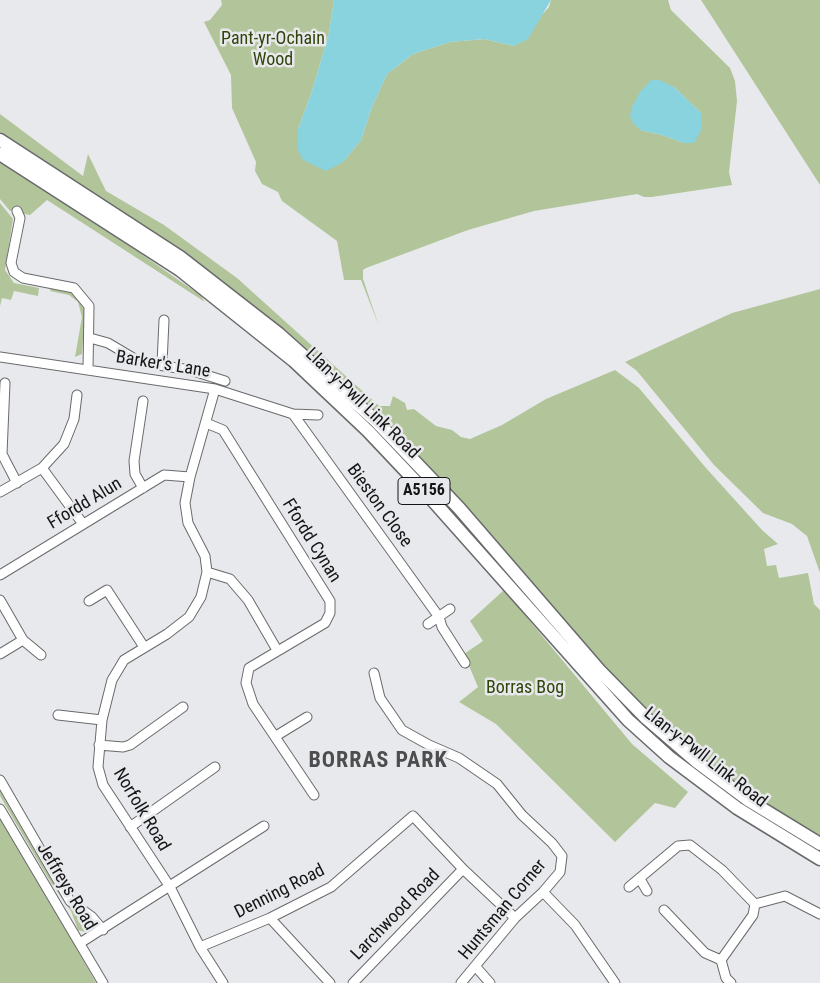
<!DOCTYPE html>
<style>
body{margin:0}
canvas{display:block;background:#e8e9ec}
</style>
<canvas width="820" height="983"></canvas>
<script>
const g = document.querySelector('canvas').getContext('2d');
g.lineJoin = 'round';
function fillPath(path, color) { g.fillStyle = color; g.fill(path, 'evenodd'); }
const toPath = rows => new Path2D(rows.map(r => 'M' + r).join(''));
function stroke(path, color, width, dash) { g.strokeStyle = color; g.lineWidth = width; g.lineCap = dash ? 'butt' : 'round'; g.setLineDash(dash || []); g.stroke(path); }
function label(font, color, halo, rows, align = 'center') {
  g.font = font + ' "Roboto Condensed",sans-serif'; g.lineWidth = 5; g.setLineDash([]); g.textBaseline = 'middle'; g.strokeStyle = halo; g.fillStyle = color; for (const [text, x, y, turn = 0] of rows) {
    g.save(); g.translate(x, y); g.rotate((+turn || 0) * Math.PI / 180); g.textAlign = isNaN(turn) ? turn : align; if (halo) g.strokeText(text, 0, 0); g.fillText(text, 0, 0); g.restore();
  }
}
const green = toPath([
 [221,0,334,0,329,33,312,91,298,129,343,162,361,140,372,107,387,74,413,54,450,42,484,39,514,46,549,7,551,0,668,0,671,10,730,68,735,81,737,101,729,172,732,185,652,197,644,197,637,194,534,211,468,230,366,268,363,270,363,279,379,326,361,280,344,280,337,241,282,201,278,192,262,184,255,171,256,162,232,108,231,75,204,22,210,20,222,5],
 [674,87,701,113,684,143,662,135,640,130],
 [701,0,820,0,820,185,712,17],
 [0,114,83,176,88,154,106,191,164,225,237,278,379,406,390,406,393,396,405,403,407,410,414,409,436,426,452,430,461,437,470,439,502,425,546,399,615,370,639,388,706,468,762,530,778,544,764,549,767,566,776,565,779,578,808,573,814,604,820,610,820,838,798,826,701,758,635,702,285,332,200,265,125,213,0,132],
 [0,160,137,251,200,295,205,302,47,200,30,215,19,213,16,210,10,211,0,199],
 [0,203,13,219,5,270,14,283,39,288,38,296,14,291,11,300,2,298,0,306],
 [51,288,72,292,80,300,85,313,82,354,75,357,82,317,78,302,69,295,50,291],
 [820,289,820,573,807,536,792,524,763,513,714,465,637,371,625,362,732,313],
 [504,590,632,744,688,792,675,808,655,803,615,842,496,724,459,702,478,687,464,654,483,641,470,621],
 [0,791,58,891,87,918,93,925,93,929,85,932,78,930,71,911,51,883,0,796],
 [0,819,51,903,96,983,0,983]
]);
const water = toPath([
 [334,0,551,0,528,39,514,46,484,39,450,42,413,54,387,74,372,107,361,140,343,162,326,171,303,160,297,148,298,129,312,91,329,33],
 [651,80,659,80,674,87,701,113,702,129,694,143,684,143,662,135,640,130,633,123,630,116,632,107,640,92]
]);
const minor = toPath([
 [17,211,20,218,11,263,14,272,23,278,74,288,89,306,88,370],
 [90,338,108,343,140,362,190,370,225,381],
 [0,357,215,389,293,414,318,415],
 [162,364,164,320],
 [5,383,2,454,17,483],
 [215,389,190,477,185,503,188,523,205,556,207,572,201,597,189,617,167,634,124,660,112,680,102,720,98,767,103,785,170,887,200,947,223,983],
 [293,414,439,617,442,627,465,663],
 [206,423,223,430,330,601,330,613,325,623,249,668,246,683,253,704,314,795],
 [42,468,83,524],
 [143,488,135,474,134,461,143,401],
 [0,492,42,468,64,444,74,419,77,395],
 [207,572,230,579,248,600,277,650],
 [0,575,164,475,190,477],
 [0,600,23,640,41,655],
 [89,601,107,590,144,647],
 [428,624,450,609],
 [0,654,23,640],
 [374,673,380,698,402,730,429,745,459,758,497,784,522,815,552,843,562,856,560,872,543,892,515,918,461,983],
 [58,715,102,720],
 [276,736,307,717],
 [99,745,123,747,130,745,183,707],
 [0,780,70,901,92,917,103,930],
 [0,809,103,983],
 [130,827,215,767],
 [640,879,647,891],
 [629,887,678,846,690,845,722,870,755,904,753,915,721,960,726,978,731,983],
 [543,892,575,925,615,983],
 [755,904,785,896,820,914],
 [664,910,705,953,721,960],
 [270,918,330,983],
 [80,943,264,826],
 [200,947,270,918,331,887,413,816,463,869,515,918],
 [476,967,490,983],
 [353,983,463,869]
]);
const highway = toPath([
 [0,140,180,257,279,334,376,421,459,508,599,670,646,718,697,762,748,800,820,844],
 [0,154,180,270,294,361,368,431,419,485,628,720,669,757,737,808,820,859]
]);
const shields = [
 [424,491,52]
];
const shieldNames = [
 ["A5156",424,491]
];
const parkNames = [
 ["Pant-yr-Ochain",273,39],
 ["Wood",273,60],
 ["Borras Bog",525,688]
];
const streetNames = [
 ["Barker's Lane",163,365,9],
 ["Llan-y-Pwll Link Road",362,404,44],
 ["Ffordd Alun",85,504,-31],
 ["Bieston Close",379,506,54],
 ["Ffordd Cynan",311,541,58],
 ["Llan-y-Pwll Link Road",705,758,38],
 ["Norfolk Road",141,810,59],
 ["Jeffreys Road",66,887,59],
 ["Denning Road",280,892,-27],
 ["Huntsman Corner",503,910,-50],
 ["Larchwood Road",396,915,-46]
];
const districtNames = [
 ["BORRAS PARK",378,761]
];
fillPath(green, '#b2c59a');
fillPath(water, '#88d3dd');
stroke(minor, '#696a6c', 11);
stroke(highway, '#696a6c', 15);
stroke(minor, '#fff', 9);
stroke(highway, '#fff', 12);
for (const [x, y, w] of shields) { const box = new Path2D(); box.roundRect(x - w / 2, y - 13.5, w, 27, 4); g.fillStyle = '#e8e9ec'; g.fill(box); stroke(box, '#151516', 1); }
label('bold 16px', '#151516', null, shieldNames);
label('18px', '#314409', '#e8e9ec', parkNames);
label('18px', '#151516', '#e8e9ec', streetNames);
g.letterSpacing = '1px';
label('bold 22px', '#4d4d4f', '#e8e9ec', districtNames);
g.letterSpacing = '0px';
</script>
